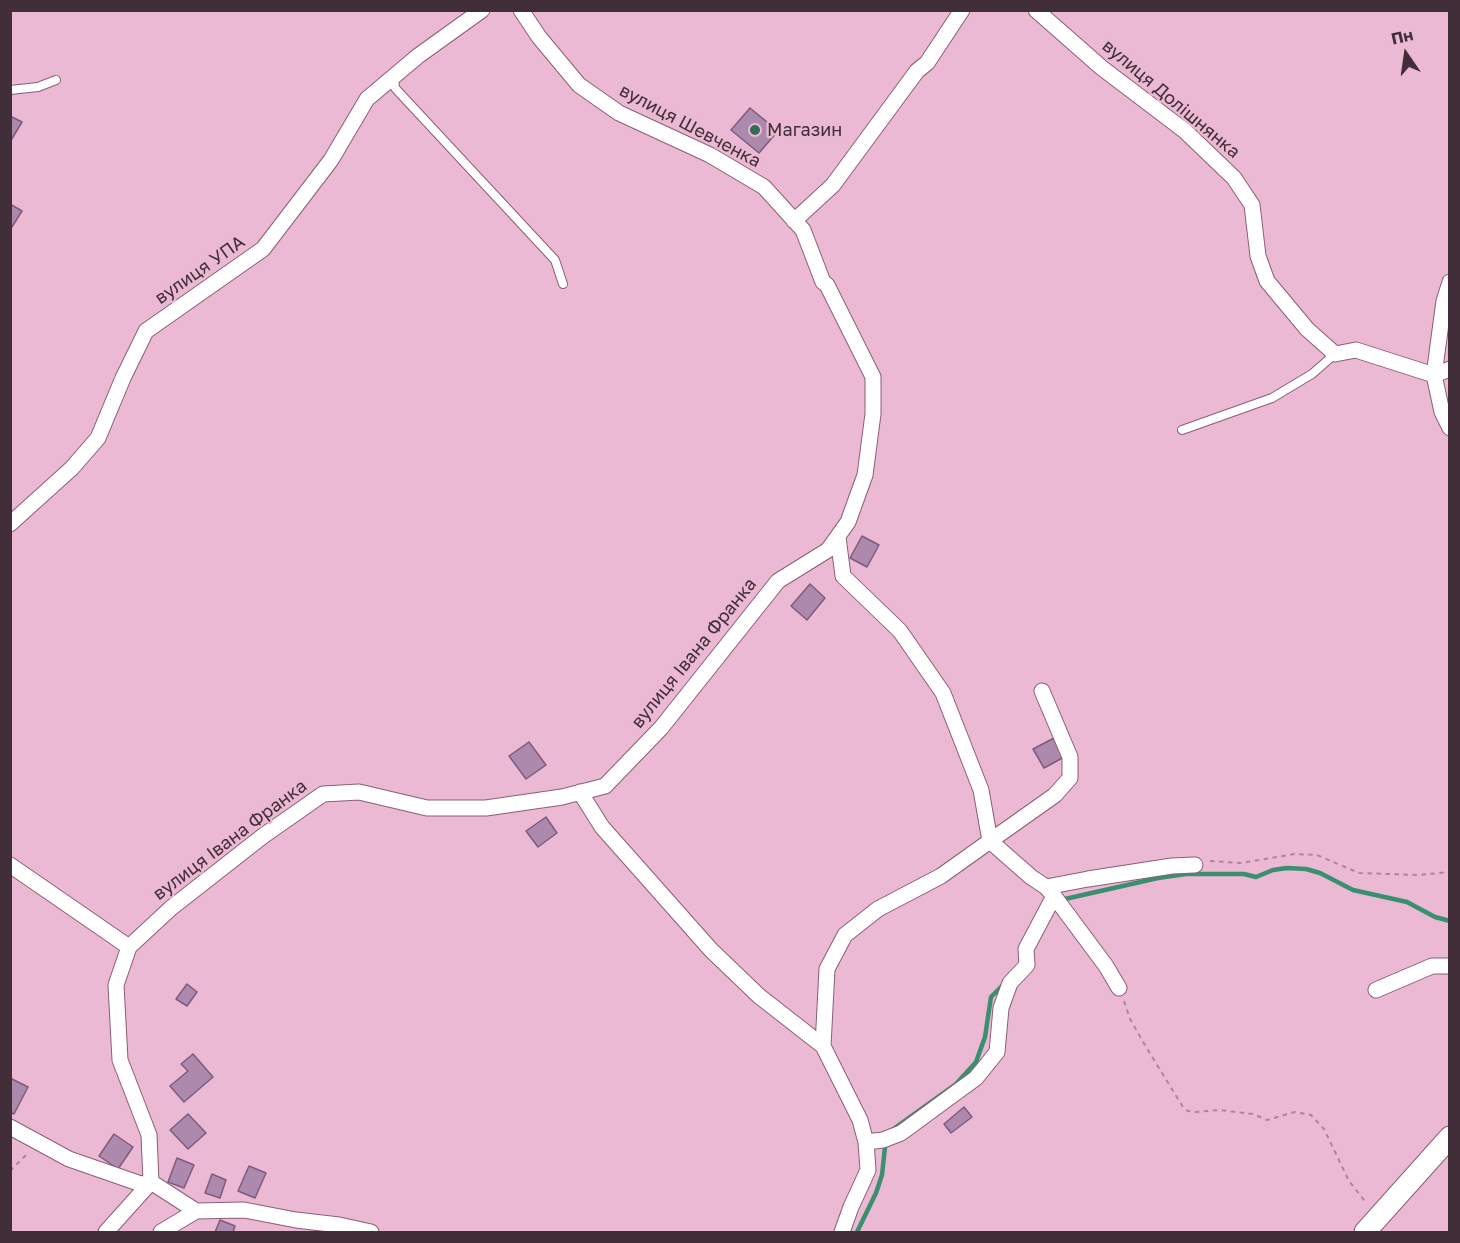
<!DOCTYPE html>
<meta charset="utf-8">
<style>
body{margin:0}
#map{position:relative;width:1460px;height:1243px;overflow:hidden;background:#ebb9d3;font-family:"Golos Text",sans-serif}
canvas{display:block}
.frame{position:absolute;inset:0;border:12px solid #422e38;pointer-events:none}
.north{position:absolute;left:1376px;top:24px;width:60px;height:60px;-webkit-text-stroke:4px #ebb9d3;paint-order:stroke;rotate:347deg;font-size:16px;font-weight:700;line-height:24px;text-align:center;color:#422e38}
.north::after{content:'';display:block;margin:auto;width:21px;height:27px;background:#422e38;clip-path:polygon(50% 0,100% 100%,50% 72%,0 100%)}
</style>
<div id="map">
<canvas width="1460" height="1243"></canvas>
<div class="frame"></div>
<div class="north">Пн</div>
</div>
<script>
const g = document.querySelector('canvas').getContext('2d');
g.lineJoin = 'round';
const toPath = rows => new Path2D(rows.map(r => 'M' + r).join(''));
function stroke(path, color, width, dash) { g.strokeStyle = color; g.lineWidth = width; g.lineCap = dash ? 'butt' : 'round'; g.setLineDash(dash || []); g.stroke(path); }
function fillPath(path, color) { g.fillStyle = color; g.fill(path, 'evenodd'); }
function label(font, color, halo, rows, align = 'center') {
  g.font = font + ' "Golos Text",sans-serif'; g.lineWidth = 4.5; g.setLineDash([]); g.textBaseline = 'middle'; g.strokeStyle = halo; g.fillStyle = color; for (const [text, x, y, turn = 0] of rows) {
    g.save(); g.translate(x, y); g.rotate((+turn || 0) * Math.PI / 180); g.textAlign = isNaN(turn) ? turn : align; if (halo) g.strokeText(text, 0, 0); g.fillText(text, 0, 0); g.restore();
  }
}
const stream = toPath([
 [1065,899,1158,878,1186,874,1244,874,1256,877,1273,870,1287,868,1306,869,1320,873,1353,890,1407,902,1435,917,1450,921],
 [892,1130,956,1084,976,1062,985,1037,991,997,1005,983],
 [857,1232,876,1193,882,1175,885,1147]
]);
const building = toPath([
 [750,108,778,131,759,153,731,130,750,108],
 [10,116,22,122,10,142,10,116],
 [10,204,22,211,10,230,10,204],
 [862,536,879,545,867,567,850,558,862,536],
 [810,584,825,598,807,620,791,606,810,584],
 [1056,737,1066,756,1044,768,1033,749,1056,737],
 [529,742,546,765,526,779,509,756,529,742],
 [546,817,557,833,538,847,526,831,546,817],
 [187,984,197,992,187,1006,176,999,187,984],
 [193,1054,213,1077,184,1102,170,1086,188,1071,181,1064,193,1054],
 [10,1078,28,1087,14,1114,10,1112,10,1078],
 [964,1107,972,1117,951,1133,944,1124,964,1107],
 [188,1114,206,1133,188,1149,170,1130,188,1114],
 [114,1134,133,1147,118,1169,99,1156,114,1134],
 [177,1158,194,1165,184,1188,168,1182,177,1158],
 [249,1166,266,1173,255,1198,238,1191,249,1166],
 [212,1174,226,1180,220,1198,205,1193,212,1174],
 [220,1220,235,1226,233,1232,215,1232,220,1220]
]);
const path = toPath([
 [1210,861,1241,863,1294,854,1317,855,1359,873,1418,875,1450,872],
 [1124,1001,1130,1019,1146,1047,1183,1107,1188,1111,1195,1112,1219,1110,1253,1114,1267,1120,1295,1112,1311,1115,1324,1129,1349,1181,1367,1204],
 [10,1171,27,1154]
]);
const lane = toPath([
 [394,77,395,88,555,260,563,284],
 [10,90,38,87,56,80],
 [1182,430,1272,398,1312,374,1335,354]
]);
const street = toPath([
 [1036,10,1102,68,1185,131,1234,178,1252,205,1258,256,1267,281,1307,329,1335,354,1356,350,1434,375,1450,369],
 [794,221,833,185,917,71,927,63,962,10],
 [1450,282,1444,301,1434,375,1442,412,1450,428],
 [10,524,72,468,98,438,123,378,146,331,263,249,331,160,367,99,418,56,482,10],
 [838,537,843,576,900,631,943,693,981,790,990,841,941,876,878,909,845,935,827,969,823,1046,860,1120,866,1142,868,1170,851,1207,842,1232],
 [580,792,602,827,711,950,759,996,823,1046],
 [10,865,129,947,116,985,120,1060,149,1135,151,1182,196,1211,244,1210,296,1220,339,1225,371,1232],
 [1046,887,1088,879,1172,866,1195,865],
 [1054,896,1106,966,1119,988],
 [129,947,171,908,263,836,323,794,359,792,427,808,486,808,562,797,605,786,661,728,778,581,828,550,848,522,865,475,873,414,873,377,827,285,823,282,803,230,764,187,710,155,619,113,579,85,539,37,521,10],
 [1376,990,1432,966,1450,966],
 [10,1127,69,1159,141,1184,151,1182],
 [866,1142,883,1140,901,1133,976,1078,997,1052,1001,1008,1010,983,1027,965,1026,949,1054,896,1046,887,1031,877,990,841,1055,795,1070,778,1070,757,1042,691],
 [106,1232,151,1182],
 [161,1232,196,1211]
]);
const secondary = toPath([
 [1365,1232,1450,1137]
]);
const markers = [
 [755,130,6,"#316c55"]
];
const streetNames = [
 ["вулиця Долішнянка",1171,99,40],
 ["вулиця Шевченка",690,126,28],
 ["вулиця УПА",200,270,-35],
 ["вулиця Івана Франка",694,653,-51],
 ["вулиця Івана Франка",230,840,-37]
];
const poiNames = [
 ["Магазин",767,130]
];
stroke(stream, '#3a8f70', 4.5);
fillPath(building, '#ad89ad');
stroke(building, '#7d5b7e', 1.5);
stroke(lane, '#8b5e76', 10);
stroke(street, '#8b5e76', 17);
stroke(secondary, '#8b5e76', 23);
stroke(path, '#ac8599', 2, [4.5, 4.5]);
stroke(lane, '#fff', 8);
stroke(street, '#fff', 15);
stroke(secondary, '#fff', 21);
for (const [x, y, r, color] of markers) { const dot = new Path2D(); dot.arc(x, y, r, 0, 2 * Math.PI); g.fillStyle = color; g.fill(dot); stroke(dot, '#ebb9d3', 2); }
label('18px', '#422e38', '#ebb9d3', streetNames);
label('18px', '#422e38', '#ebb9d3', poiNames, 'left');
</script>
